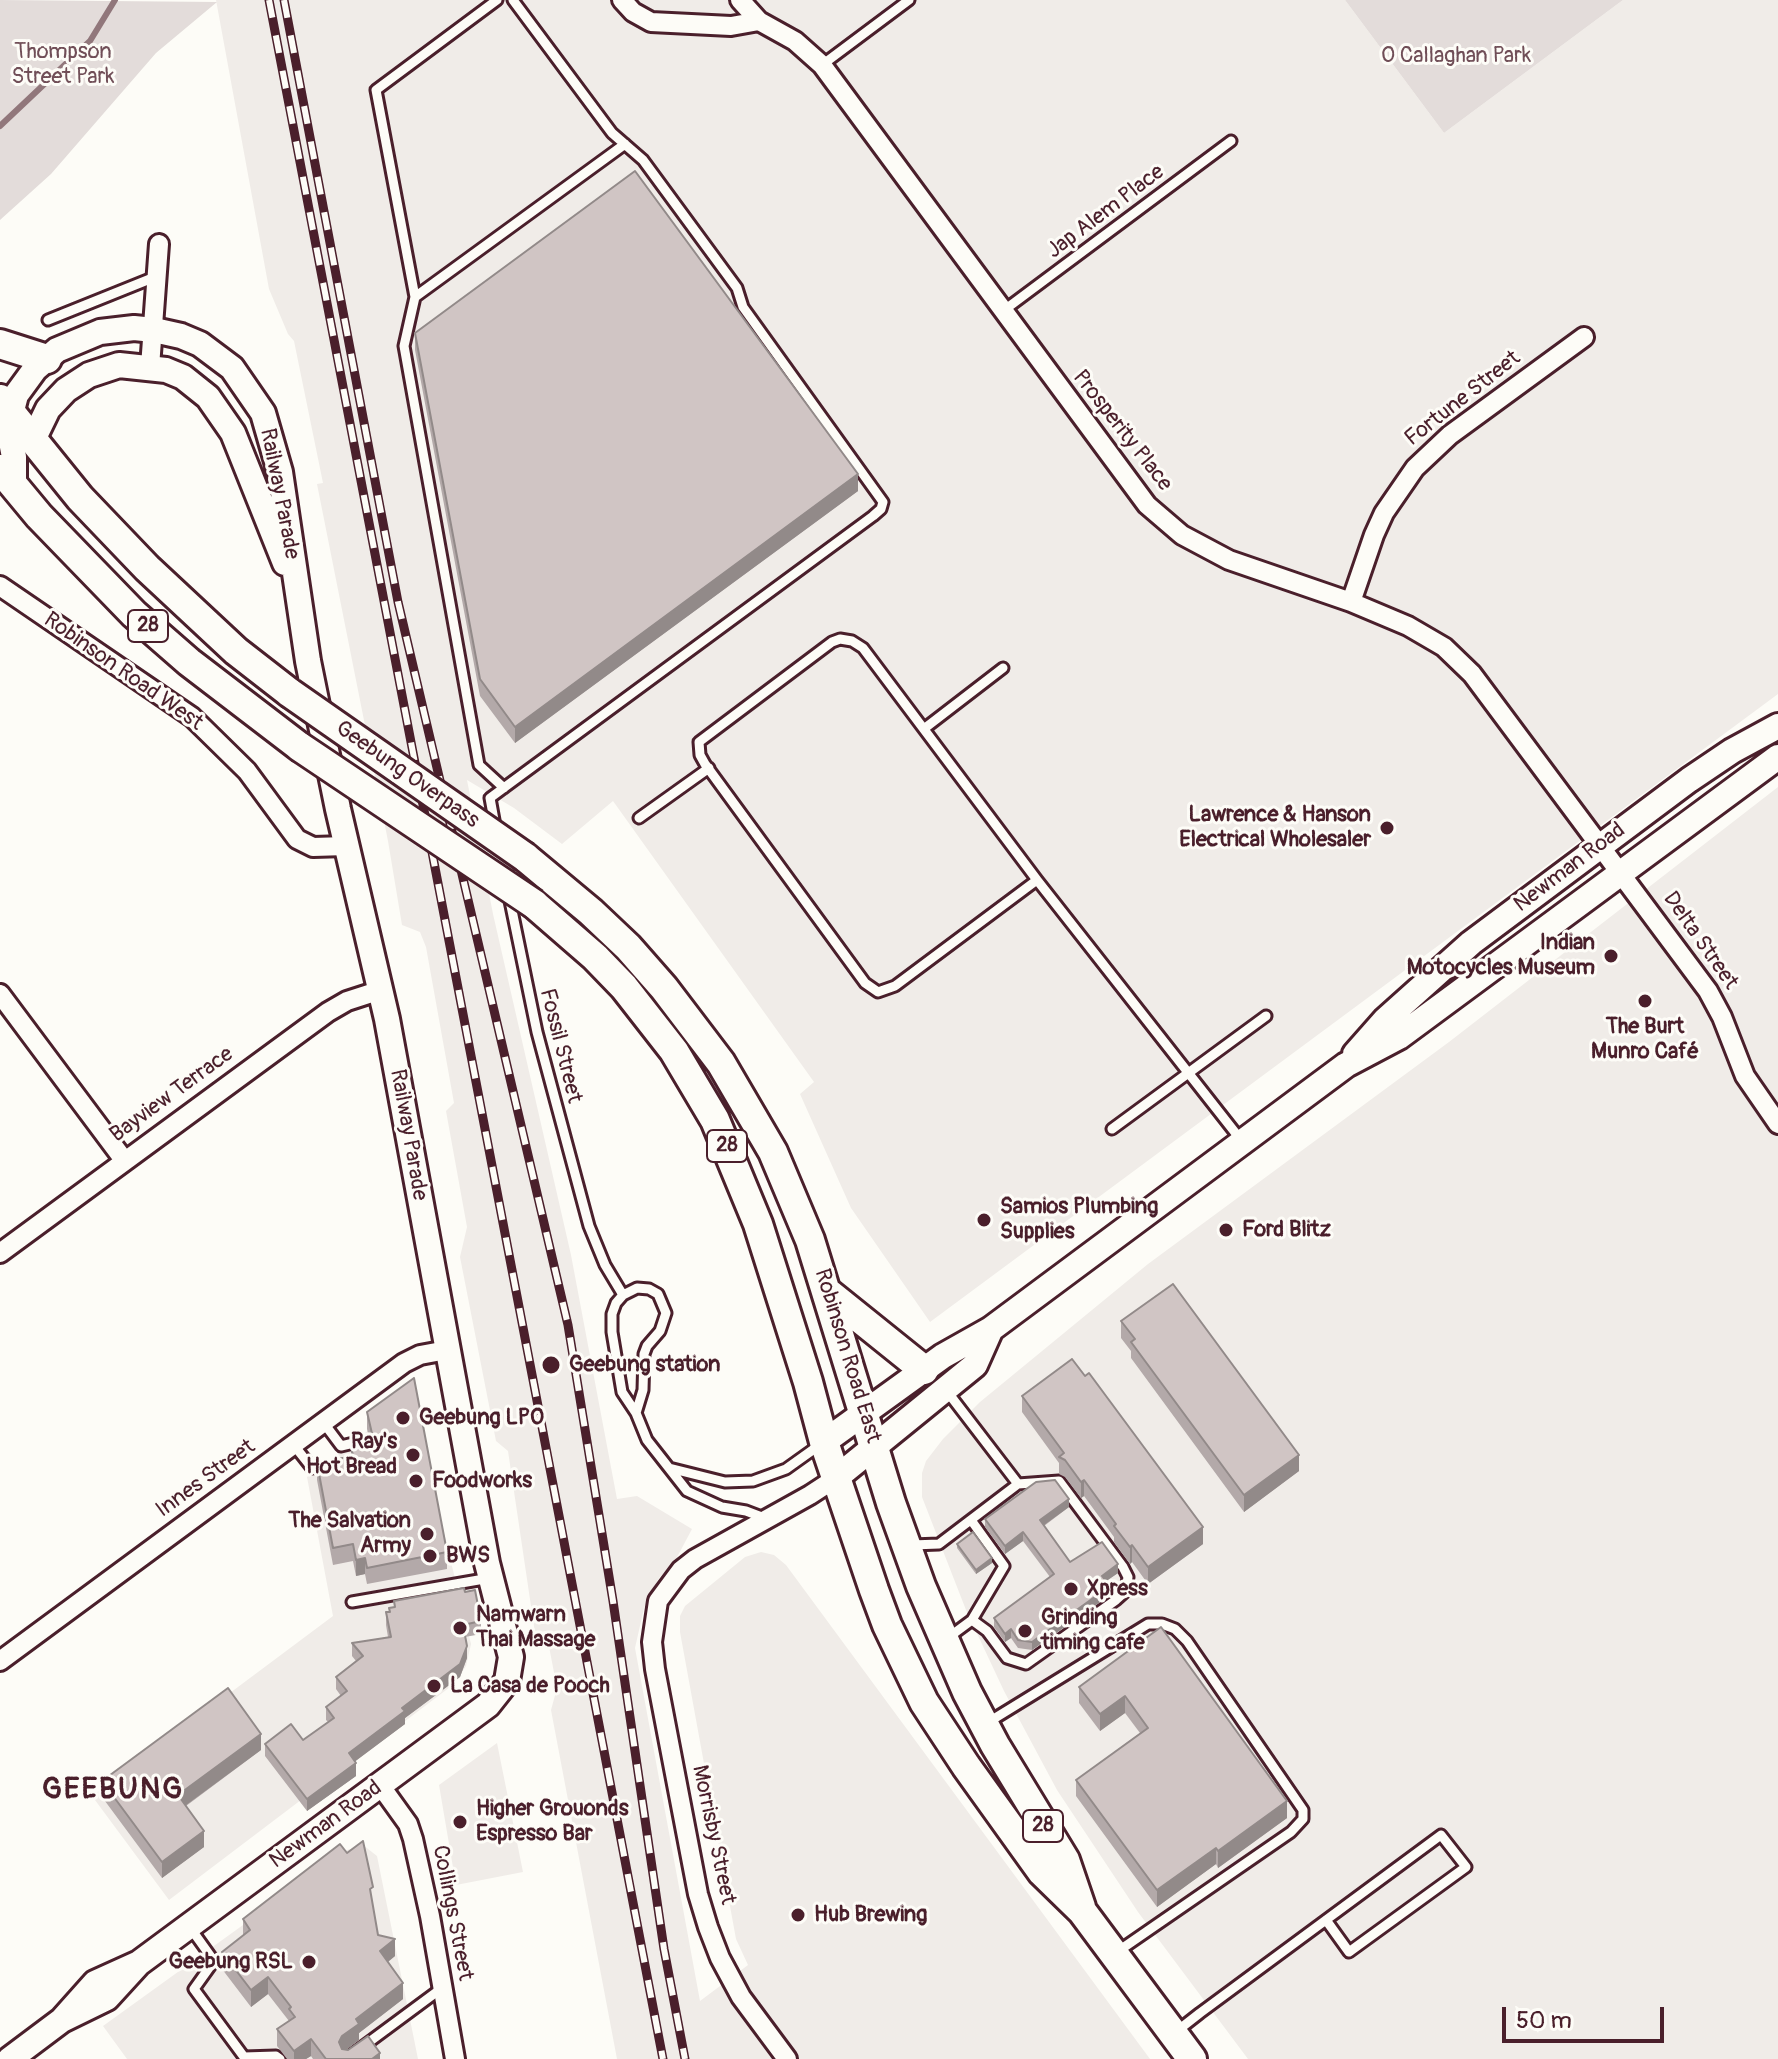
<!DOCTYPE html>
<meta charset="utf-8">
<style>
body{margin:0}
#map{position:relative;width:1778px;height:2059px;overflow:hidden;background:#fdfcf7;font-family:Pangolin,sans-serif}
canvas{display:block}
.scale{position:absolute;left:1502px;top:2007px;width:162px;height:36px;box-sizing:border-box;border:4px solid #4a1f2b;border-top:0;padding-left:10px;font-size:24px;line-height:28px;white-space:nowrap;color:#4a1f2b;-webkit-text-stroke:6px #fdfcf7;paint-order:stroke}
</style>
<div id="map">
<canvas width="1778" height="2059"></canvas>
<div class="scale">50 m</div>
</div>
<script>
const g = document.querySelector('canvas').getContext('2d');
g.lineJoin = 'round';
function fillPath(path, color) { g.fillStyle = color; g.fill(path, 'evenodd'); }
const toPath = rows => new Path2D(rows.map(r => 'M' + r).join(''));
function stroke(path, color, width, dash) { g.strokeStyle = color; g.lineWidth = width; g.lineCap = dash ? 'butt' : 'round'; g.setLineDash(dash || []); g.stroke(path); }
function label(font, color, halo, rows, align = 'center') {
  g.font = font + ' Pangolin,sans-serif'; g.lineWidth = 6; g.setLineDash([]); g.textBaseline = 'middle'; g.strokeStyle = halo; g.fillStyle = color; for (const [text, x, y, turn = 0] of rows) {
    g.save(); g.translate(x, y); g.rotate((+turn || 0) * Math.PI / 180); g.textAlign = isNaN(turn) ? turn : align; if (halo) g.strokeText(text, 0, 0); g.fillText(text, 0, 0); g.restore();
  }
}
const built = toPath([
 [216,0,1345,0,1444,133,1623,0,1778,0,1778,694,930,1322,851,1208,800,1094,814,1082,613,801,562,844,514,808,467,780,493,914,571,1255,617,1499,637,1496,692,1529,675,1561,659,1578,652,1590,644,1608,635,1648,700,2001,748,1965,736,1939,680,1632,680,1616,685,1606,745,1557,761,1552,774,1555,786,1565,1150,2059,617,2059,551,1710,557,1688,546,1631,535,1633,508,1451,496,1441,460,1257,467,1227,446,1111,454,1103,426,947,420,932,402,925,388,841,317,484,323,483,294,341,288,334,269,289],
 [1778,787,1778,2059,1248,2059,1138,1912,1057,1790,1004,1691,966,1610,922,1497,922,1473,926,1461,943,1439,980,1402,1148,1264,1449,1042],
 [411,1398,471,1644,466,1666,454,1684,169,1900,92,1796,333,1616,307,1477],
 [497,1743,523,1872,456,1885,439,1785],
 [363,1845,377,1856,418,2059,127,2059,103,2026,347,1850]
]);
const green = toPath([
 [0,0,217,2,156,53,51,174,0,220],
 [1345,0,1623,0,1444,133]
]);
const stream = toPath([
 [0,126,90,41,115,0]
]);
const service = toPath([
 [497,0,376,90,415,297,404,346,479,765,504,788],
 [822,65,909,0],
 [415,297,625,144],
 [1003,311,1231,141],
 [48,320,155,277],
 [925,728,1003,668],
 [639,818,709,768],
 [496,831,490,798,873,516,881,509,883,502,743,307,737,288,643,160,612,133,513,0],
 [1037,880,895,986,878,992,865,983,705,764,700,755,699,742,832,642,840,639,852,641,863,648,1037,880,1241,1140],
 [509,896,537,1032,589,1226,605,1265,623,1295],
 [1112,1129,1266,1016],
 [946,1390,1018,1484],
 [636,1413,643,1390,644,1354,647,1346,660,1331,666,1313,658,1294,649,1289,637,1288,623,1295,616,1303,612,1314,612,1332,622,1392,636,1413,647,1440,687,1491,722,1507,746,1511,767,1519],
 [323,1422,341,1446,362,1441],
 [293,1444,312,1468],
 [669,1468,725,1482,753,1481,786,1469,821,1444],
 [912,1545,939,1544,1018,1484,1059,1481,1123,1567,1128,1577,1126,1591,1116,1600,1026,1664,1007,1658,987,1631,972,1620],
 [352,1602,490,1578],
 [949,1637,972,1620,1004,1566,971,1520],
 [987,1723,1148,1624,1162,1624,1175,1629,1187,1641,1303,1810,1303,1819,1291,1832,1117,1952],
 [189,1926,214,1961,194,1989,244,2057,276,2056,280,2059],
 [1177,2031,1200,2013,1441,1835,1466,1867,1349,1952,1326,1920],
 [346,2059,442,1988]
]);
const minor = toPath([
 [622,0,633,12,651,22,731,26,759,21],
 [740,0,759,21,795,41,822,65,1147,505,1182,535,1229,560,1351,602,1408,626,1444,647,1472,674,1708,991,1722,1017,1745,1076,1778,1124],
 [150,367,159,244],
 [0,586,192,717,247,771,297,839,313,847,346,846],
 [1351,602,1374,535,1384,513,1415,468,1450,435,1584,337],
 [0,994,124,1160],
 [0,1253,328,1012,347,1001,381,990],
 [0,1661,404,1363,420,1355,447,1350],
 [380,1785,408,1824,413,1839,430,1916,455,2059],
 [787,2059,741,1997,720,1958,708,1927,698,1894,655,1669,652,1642,658,1601,681,1570,695,1559,810,1495,836,1478]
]);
const secondary = toPath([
 [33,440,48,409,66,390,89,375,119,365,166,370,183,377,208,397,233,433,285,563],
 [14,486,14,457,8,426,16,395,35,369,57,350,100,332,134,328,154,330,181,336,200,344,232,368,263,413,280,472,308,661,338,809,387,1019,487,1563,511,1657,507,1681,488,1705,139,1963,107,1998,62,2020],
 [1355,1054,1385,1020,1471,943,1689,780,1732,751,1778,726],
 [824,1442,943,1356,991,1329,1346,1065,1399,1037,1778,757],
 [836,1478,975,1365,991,1329],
 [10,2059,62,2020,95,1983,137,1964]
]);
const primary = toPath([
 [0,344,47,359],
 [0,399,80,498,147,568,236,651,290,693],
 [0,469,39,516,134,614,189,662,300,747],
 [525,857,591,912,628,947,664,988,721,1063,773,1152,810,1240,891,1503,921,1586,967,1692,995,1745,1065,1860,1081,1907],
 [534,904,595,957,624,987,674,1051,715,1120,758,1224,808,1382,824,1442,874,1590,887,1625,924,1702,966,1766,1042,1872,1082,1911,1192,2059],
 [827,1292,924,1370]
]);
const rail = toPath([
 [269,0,663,2059],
 [284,0,398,602,568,1325,613,1601,664,1949,685,2059]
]);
const primaryBridge = toPath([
 [290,693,525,857],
 [300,747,534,904]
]);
const wall = toPath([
 [415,333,858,491,515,743,480,696,415,350],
 [1121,1321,1299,1471,1244,1512,1131,1358,1131,1351,1121,1338],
 [1022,1396,1203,1544,1148,1584,1132,1562,1130,1564,1114,1542,1114,1537,1084,1496,1081,1498,1065,1477,1059,1474,1059,1463,1022,1412],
 [367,1412,447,1552,447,1569,367,1584,365,1574,356,1576,353,1561,333,1565,317,1480,317,1463,351,1456,351,1446,370,1443,367,1429],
 [1069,1507,1044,1526,1070,1562,1118,1573,1106,1581,1110,1595,1032,1650,1018,1648,1011,1638,1005,1642,994,1627,994,1618,1050,1577,1023,1541,1005,1554,985,1527,985,1519],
 [957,1544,992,1563,976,1574,957,1548],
 [465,1592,481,1621,481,1634,465,1637,467,1658,460,1677,405,1718,405,1724,355,1761,356,1776,307,1811,265,1756,265,1744,303,1740,328,1722,326,1720,326,1707,341,1696,336,1689,336,1677,356,1661,352,1656,352,1643,388,1637,386,1625,386,1612,389,1612,394,1607,394,1601],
 [1161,1627,1287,1818,1218,1868,1216,1864,1157,1907,1076,1796,1076,1780,1140,1733,1125,1713,1100,1731,1079,1703,1079,1687],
 [261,1750,186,1806,204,1847,162,1878,102,1797,102,1781],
 [372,1904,378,1935,395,1956,388,1962,403,1999,359,2033,359,2040,346,2049,380,2059,313,2059,311,2056,306,2059,287,2059,277,2046,277,2029,289,2021,268,1994,251,2007,222,1969,222,1952,243,1936,243,1919]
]);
const shadedWall = toPath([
 [858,474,858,491,515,743,515,727],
 [1299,1455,1299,1471,1244,1512,1244,1495],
 [1084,1480,1084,1496,1081,1498,1081,1482],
 [1069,1499,1069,1507,1040,1528,1040,1520],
 [1203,1527,1203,1544,1148,1584,1148,1567],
 [1023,1532,1023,1541,1005,1554,1005,1546],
 [1132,1545,1132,1562,1130,1564,1130,1547],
 [365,1558,365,1574,356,1576,356,1560],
 [992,1558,992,1563,976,1574,976,1570],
 [1118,1564,1118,1573,1102,1584,1102,1576],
 [1110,1586,1110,1595,1032,1650,1032,1642],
 [1011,1629,1011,1638,1005,1642,1005,1634],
 [467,1646,467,1658,460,1677,405,1718,405,1724,349,1766,349,1753],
 [1125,1696,1125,1713,1100,1731,1100,1714],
 [261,1734,261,1750,178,1811,178,1795],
 [356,1763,356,1776,307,1811,307,1799],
 [1287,1801,1287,1818,1218,1868,1218,1851],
 [204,1831,204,1847,162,1878,162,1862],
 [1216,1848,1216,1864,1157,1907,1157,1890],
 [395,1939,395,1956,380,1968,380,1951],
 [268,1977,268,1994,251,2007,251,1990],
 [403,1983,403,1999,359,2033,359,2040,342,2053,339,2042,342,2036,356,2019],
 [311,2039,311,2056,306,2059,294,2059,294,2051],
 [380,2053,380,2059,372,2059]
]);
const building = toPath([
 [635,171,858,474,515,727,480,679,415,333,635,171],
 [1173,1284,1299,1455,1244,1495,1131,1342,1135,1339,1121,1321,1173,1284],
 [1072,1359,1085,1376,1089,1373,1203,1527,1148,1567,1132,1545,1130,1547,1114,1526,1116,1524,1084,1480,1081,1482,1065,1460,1059,1457,1064,1453,1022,1396,1072,1359],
 [414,1378,447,1552,367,1568,365,1558,356,1560,353,1544,333,1548,317,1463,353,1456,351,1446,374,1442,367,1412,414,1378],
 [1055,1480,1069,1499,1040,1520,1070,1562,1102,1542,1118,1564,1102,1576,1110,1586,1032,1642,1018,1640,1011,1629,1005,1634,994,1618,1054,1574,1023,1532,1005,1546,985,1519,1036,1482,1055,1480],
 [973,1532,992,1558,976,1570,957,1544,973,1532],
 [464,1588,465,1592,475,1590,481,1621,463,1625,467,1646,460,1664,402,1708,405,1711,349,1753,356,1763,307,1799,265,1744,291,1724,303,1740,334,1718,326,1707,347,1691,336,1677,363,1656,352,1643,391,1637,386,1612,390,1612,389,1608,395,1607,394,1601,464,1588],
 [1161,1627,1287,1801,1218,1851,1216,1848,1157,1890,1076,1780,1148,1728,1125,1696,1100,1714,1079,1687,1161,1627],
 [228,1688,261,1734,178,1795,204,1831,162,1862,102,1781,228,1688],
 [363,1841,373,1887,370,1889,378,1935,395,1939,380,1951,403,1983,356,2019,359,2024,342,2036,339,2042,342,2049,348,2050,368,2036,380,2053,372,2059,326,2059,311,2039,294,2051,277,2029,295,2017,289,2009,291,2007,268,1977,251,1990,222,1952,250,1930,243,1919,340,1844,347,1853,363,1841]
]);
const markers = [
 [1387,828,8,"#4a1f2b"],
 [1611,956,8,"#4a1f2b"],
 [1645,1001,8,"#4a1f2b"],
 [984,1220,8,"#4a1f2b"],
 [1226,1230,8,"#4a1f2b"],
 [551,1365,10,"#4a1f2b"],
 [403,1418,8,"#4a1f2b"],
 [413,1455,8,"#4a1f2b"],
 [416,1481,8,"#4a1f2b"],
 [427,1534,8,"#4a1f2b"],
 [430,1556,8,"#4a1f2b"],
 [1071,1589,8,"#4a1f2b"],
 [460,1628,8,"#4a1f2b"],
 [1025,1631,8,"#4a1f2b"],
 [434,1686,8,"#4a1f2b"],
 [460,1822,8,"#4a1f2b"],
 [798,1915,8,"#4a1f2b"],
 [309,1962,8,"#4a1f2b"]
];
const shields = [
 [148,626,40],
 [727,1146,40],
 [1043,1826,40]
];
const shieldNames = [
 ["28",148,626],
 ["28",727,1146],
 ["28",1043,1826]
];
const parkNames = [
 ["Thompson",63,52],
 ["Street Park",63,77],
 ["O Callaghan Park",1456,56]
];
const streetNames = [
 ["Jap Alem Place",1106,212,-37],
 ["Fortune Street",1463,399,-38],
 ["Prosperity Place",1122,431,52],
 ["Railway Parade",279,494,79],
 ["Robinson Road West",123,672,35],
 ["Geebung Overpass",407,775,35],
 ["Newman Road",1570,868,-37],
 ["Delta Street",1700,941,55],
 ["Fossil Street",560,1046,76],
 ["Bayview Terrace",172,1095,-36],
 ["Railway Parade",408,1135,80],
 ["Robinson Road East",847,1356,73],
 ["Innes Street",206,1479,-36],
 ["Newman Road",326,1825,-36],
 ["Morrisby Street",713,1835,78],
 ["Collings Street",452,1913,79]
];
const poiNames = [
 ["Lawrence & Hanson",1371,815,"right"],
 ["Electrical Wholesaler",1371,840,"right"],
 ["Indian",1595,943,"right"],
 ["Motocycles Museum",1595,968,"right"],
 ["The Burt",1645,1027,"center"],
 ["Munro Café",1645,1052,"center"],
 ["Samios Plumbing",1000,1207],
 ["Supplies",1000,1232],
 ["Ford Blitz",1242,1230],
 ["Geebung station",569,1365],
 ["Geebung LPO",419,1418],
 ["Ray's",397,1442,"right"],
 ["Hot Bread",397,1467,"right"],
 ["Foodworks",432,1481],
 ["The Salvation",411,1521,"right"],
 ["Army",411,1546,"right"],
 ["BWS",446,1556],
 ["Xpress",1087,1589],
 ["Namwarn",476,1615],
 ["Thai Massage",476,1640],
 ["Grinding",1041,1618],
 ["timing cafe",1041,1643],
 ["La Casa de Pooch",450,1686],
 ["Higher Grouonds",476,1809],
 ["Espresso Bar",476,1834],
 ["Hub Brewing",814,1915],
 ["Geebung RSL",293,1962,"right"]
];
const districtNames = [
 ["GEEBUNG",113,1790]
];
fillPath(built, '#f0ece8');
fillPath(green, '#e3dcda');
stroke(stream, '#91777b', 6);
stroke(service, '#4a1f2b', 15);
stroke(minor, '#4a1f2b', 24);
stroke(secondary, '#4a1f2b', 30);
stroke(primary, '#4a1f2b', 34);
stroke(service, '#fdfcf7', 9);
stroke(minor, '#fdfcf7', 18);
stroke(secondary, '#fdfcf7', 24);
stroke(primary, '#fdfcf7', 28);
stroke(rail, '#4a1f2b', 9);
stroke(rail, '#fdfcf7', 6, [18]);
stroke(primaryBridge, '#4a1f2b', 34, []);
stroke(primaryBridge, '#fdfcf7', 28);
fillPath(wall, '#b3a9a9');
fillPath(shadedWall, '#928a89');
fillPath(building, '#d0c5c4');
stroke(building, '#928a89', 2);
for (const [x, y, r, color] of markers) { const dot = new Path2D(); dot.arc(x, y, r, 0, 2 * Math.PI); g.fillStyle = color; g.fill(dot); stroke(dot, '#fdfcf7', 3); }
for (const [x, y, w] of shields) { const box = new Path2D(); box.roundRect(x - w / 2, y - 16, w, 32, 6); g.fillStyle = '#fdfcf7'; g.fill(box); stroke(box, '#4a1f2b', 2); }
label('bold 20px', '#4a1f2b', null, shieldNames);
label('22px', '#704e57', '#fdfcf7', parkNames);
label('22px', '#4a1f2b', '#fdfcf7', streetNames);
label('bold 22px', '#4a1f2b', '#fdfcf7', poiNames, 'left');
g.letterSpacing = '2px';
label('bold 30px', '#4a1f2b', '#fdfcf7', districtNames);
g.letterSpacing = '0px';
</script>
